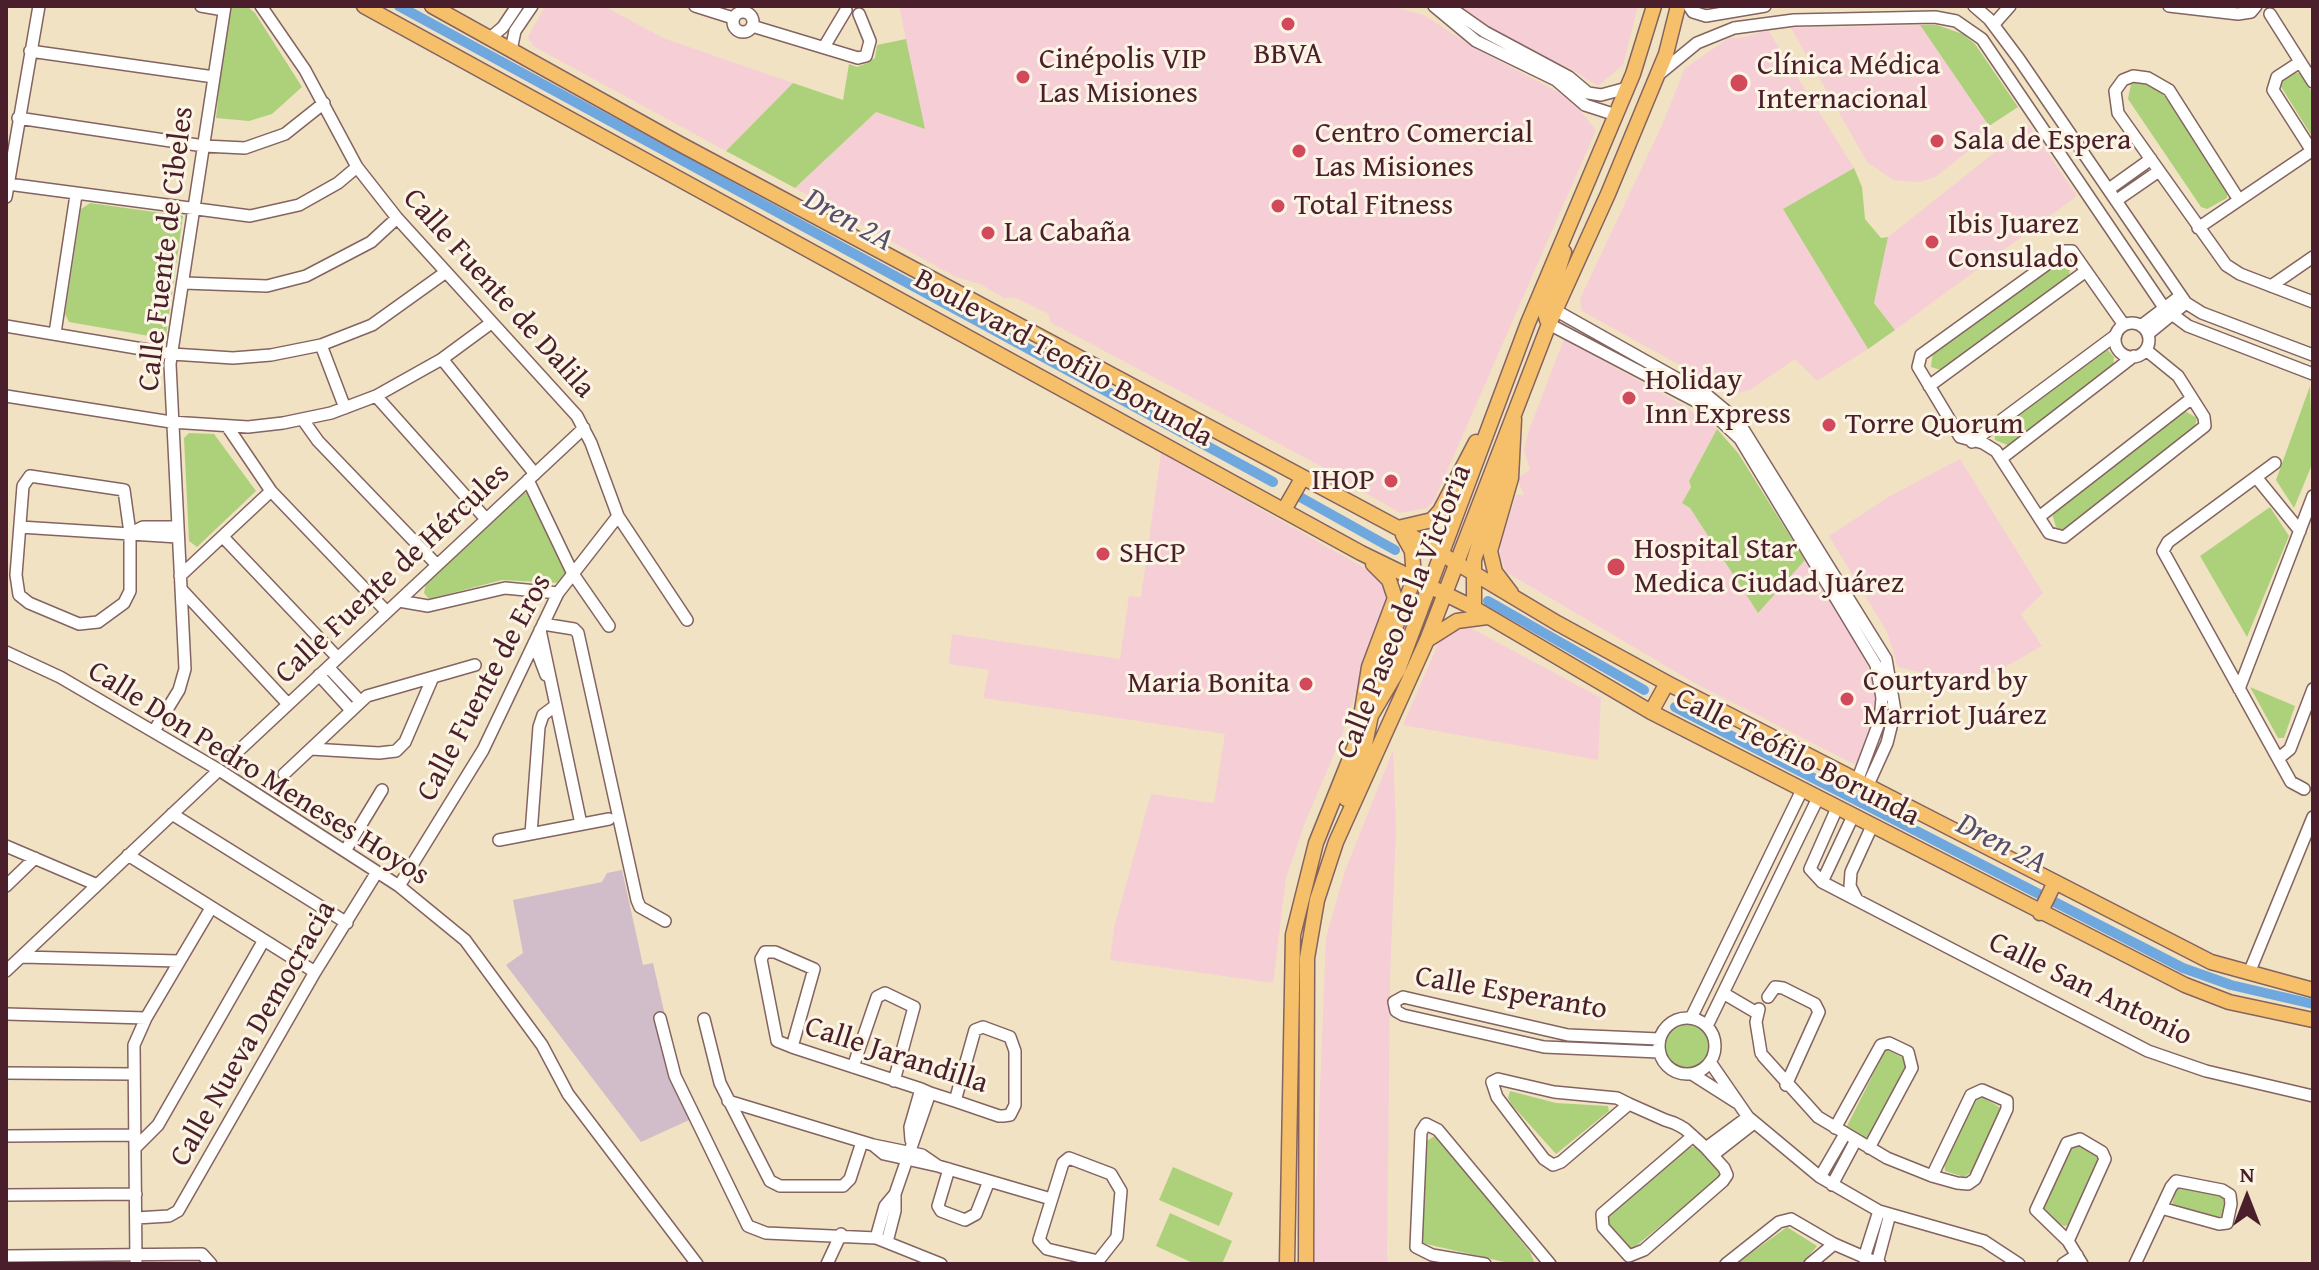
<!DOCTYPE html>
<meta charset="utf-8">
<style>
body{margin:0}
#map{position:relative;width:2319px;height:1270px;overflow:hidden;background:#f0e2c3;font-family:"Gentium Book Plus",serif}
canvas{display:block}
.frame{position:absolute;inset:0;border:8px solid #4a1f2b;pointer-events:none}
.north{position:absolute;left:2207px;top:1158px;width:80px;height:80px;-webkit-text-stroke:6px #fcf5e5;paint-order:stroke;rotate:0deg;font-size:22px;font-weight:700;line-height:32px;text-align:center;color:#4a1f2b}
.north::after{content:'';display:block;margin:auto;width:28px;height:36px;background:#4a1f2b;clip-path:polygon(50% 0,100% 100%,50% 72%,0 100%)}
</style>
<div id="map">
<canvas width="2319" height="1270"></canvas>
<div class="frame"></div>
<div class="north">N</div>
</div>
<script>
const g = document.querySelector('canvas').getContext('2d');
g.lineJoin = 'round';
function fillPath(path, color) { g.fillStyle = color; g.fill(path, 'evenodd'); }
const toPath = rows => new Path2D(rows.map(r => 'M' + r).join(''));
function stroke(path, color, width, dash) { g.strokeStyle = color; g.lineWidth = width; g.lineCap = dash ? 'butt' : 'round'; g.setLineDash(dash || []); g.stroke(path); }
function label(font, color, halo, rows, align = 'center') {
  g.font = font + ' "Gentium Book Plus",serif'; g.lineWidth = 6; g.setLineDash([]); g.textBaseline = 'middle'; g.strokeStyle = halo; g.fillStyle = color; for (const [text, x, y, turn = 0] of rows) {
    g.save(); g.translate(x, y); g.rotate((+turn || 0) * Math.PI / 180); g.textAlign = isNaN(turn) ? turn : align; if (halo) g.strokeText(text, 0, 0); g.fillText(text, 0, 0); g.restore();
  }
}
const built = toPath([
 [545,6,604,6,663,38,793,83,726,151,533,46,528,37],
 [899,6,1390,6,1424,15,1473,47,1558,92,1578,108,1596,130,1434,501,1427,508,1400,513,1315,463,1050,322,1049,314,1016,298,1004,298,980,284,956,277,795,188,876,112,924,128],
 [1461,6,1638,6,1623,65,1598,86,1573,70,1500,36],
 [1920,25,1993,132,1935,177,1920,182,1893,180,1867,162,1791,28],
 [1768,30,1854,168,1783,209,1868,349,1817,381,1795,359,1750,390,1732,394,1582,311,1580,299,1662,125,1685,68,1729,38,1745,37],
 [2029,125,2077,196,1895,330,1874,303,1888,237],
 [1564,339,1686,407,1717,429,1689,481,1691,487,1682,503,1690,508,1758,612,1805,560,1849,629,1868,667,1877,694,1877,714,1856,765,1700,686,1506,572,1500,556,1501,542,1516,495,1524,495,1517,478,1530,470,1524,450,1528,433],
 [1161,453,1377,575,1386,594,1384,607,1341,738,1304,825,1286,878,1273,983,1110,960,1114,928,1151,794,1214,803,1225,734,983,698,989,670,949,664,952,634,1120,659,1129,596,1141,597],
 [1960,459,2043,593,2021,614,2042,646,1973,685,1898,667,1887,632,1829,536,1890,496],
 [1469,627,1601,698,1598,760,1403,725,1442,635],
 [1393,750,1396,830,1390,978,1387,1264,1313,1264,1326,938,1345,871]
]);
const industrial = toPath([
 [622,870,643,965,653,963,679,1076,698,1116,641,1142,506,965,523,953,513,900,602,882,607,873]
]);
const green = toPath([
 [227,6,247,6,255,13,302,87,272,114,249,121,216,118],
 [1920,25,1937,25,1963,34,1975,44,2018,107,1989,126],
 [906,39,925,129,876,112,795,188,726,151,793,83,843,100,849,64,857,67,867,63,875,58,877,45],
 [2294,72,2300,73,2313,94,2313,138,2280,85,2282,79],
 [2136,82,2160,89,2227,192,2227,198,2207,209,2201,207,2128,99,2131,84],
 [1854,168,1862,187,1865,219,1881,238,1888,237,1874,303,1895,330,1868,349,1783,209],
 [90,203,183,216,166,336,161,338,69,322,65,314,81,209],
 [2059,259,2070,266,2069,278,1944,371,1931,367,1933,350],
 [2107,349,2114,357,2113,366,2010,446,1995,440,1994,430],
 [2310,386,2313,462,2294,508,2276,480],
 [2185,411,2197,418,2194,430,2063,531,2056,527,2052,514],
 [1717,429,1738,453,1805,560,1758,613,1690,508,1682,503,1691,487,1689,481],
 [189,433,214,434,256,491,197,547,189,541,184,438],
 [524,493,529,493,567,569,562,583,502,580,429,599,424,593,426,583],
 [2270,507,2289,536,2247,637,2200,556],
 [2250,687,2295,706,2284,738,2278,738],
 '1662 1047a24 24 0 1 1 48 0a24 24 0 1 1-48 0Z',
 [1886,1049,1905,1059,1906,1065,1871,1136,1866,1138,1847,1126],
 [1510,1091,1556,1103,1608,1106,1609,1111,1556,1154,1512,1105,1508,1098],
 [1979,1095,2001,1108,2000,1115,1974,1170,1964,1177,1945,1171,1944,1161],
 [1436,1135,1530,1252,1535,1264,1513,1264,1422,1243,1427,1141],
 [2079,1142,2099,1156,2068,1225,2064,1226,2045,1216,2043,1210,2072,1144],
 [1690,1147,1696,1147,1720,1172,1719,1178,1637,1245,1630,1249,1621,1243,1605,1221,1607,1217],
 [1173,1167,1233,1193,1219,1226,1159,1200],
 [2185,1186,2224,1197,2228,1207,2223,1220,2172,1205,2176,1190],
 [1170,1213,1232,1241,1222,1264,1195,1264,1156,1246],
 [1787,1227,1817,1246,1802,1264,1736,1264]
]);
const canal = toPath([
 [399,6,1273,482],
 [1300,497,1395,550],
 [1488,601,1644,690],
 [1675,707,2183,968,2231,985,2313,1004]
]);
const minor = toPath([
 [201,6,224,10],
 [261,6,305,70,357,167,397,218,577,416,591,443,618,516,687,620],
 [695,6,733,18],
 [1434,6,1476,41,1556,80,1585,105,1616,115],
 [1448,6,1485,32,1569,77,1588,93,1601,95,1627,88],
 [1689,6,1693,12,1706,16,1765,6],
 [1974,6,1989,19,2019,59,2186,303,2202,313,2313,355],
 [2169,6,2238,14,2251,12,2256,6],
 '733 22a10 10 0 1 1 20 0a10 10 0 1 1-20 0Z',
 [2270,14,2313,82],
 [1994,24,2010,6],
 [752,26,858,58,866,56,870,41,859,14],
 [489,39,503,27,517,6],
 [824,47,846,10],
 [511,50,515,31,532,6],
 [30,51,214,77],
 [2300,62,2277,77,2273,90,2312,151],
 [1658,75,1697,43,1734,28,1794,20,1935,17,1956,21,1982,39,2165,309,2188,326,2313,374],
 [18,118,204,146,245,148,285,134,324,103],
 [8,184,250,216,299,205,338,183,357,167],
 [2109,189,2151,159],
 [6,197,39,6],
 [2117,200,2159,171],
 [2239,200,2169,90,2148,78,2133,76,2123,80,2115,91,2118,113,2226,265,2240,274,2313,302],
 [2198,228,2313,150],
 [184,283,267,286,306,276,371,242,397,218],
 [2271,286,2313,257],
 [1555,310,1708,396,1738,421,1886,659,1895,711,1887,743,1867,787],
 '2115 340a17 17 0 1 1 34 0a17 17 0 1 1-34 0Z',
 [1549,324,1705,406,1740,439,1876,665,1882,698,1880,720,1857,781],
 [2124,325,2072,251,2065,251,1921,355,1918,367,1960,437,1983,443,1996,451,2049,533,2064,537,2205,426,2204,417,2178,376,2146,350],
 [2142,325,2180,296],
 [6,326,172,354,233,358,271,355,321,345,372,325,446,272],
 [55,333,76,195],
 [2148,334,2186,303],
 [321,345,345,408],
 [442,359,535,474],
 [1929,386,2086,271],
 [6,396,171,422,248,427,283,423,331,413,376,396,442,359,491,323],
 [376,396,486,519],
 [303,420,318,441,437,565],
 [227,426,271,491,387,612],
 [1972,442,2116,335],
 [2002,458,2134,356],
 [2275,463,2168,542,2163,551,2291,782,2304,789],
 [30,476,124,490,130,533,130,591,124,603,98,622,79,624,29,603,19,595,16,575,23,486,30,476],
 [2256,477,2300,531],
 [528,480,573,574,609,626],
 [2039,517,2192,398],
 [20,527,178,537],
 [131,533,143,527,177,527],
 [223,537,338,658],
 [180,576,271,491],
 [181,589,288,704],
 [399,601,428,606,505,588,558,593],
 [543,624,574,629,578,633,637,900,640,907,665,921],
 [540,630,581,824],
 [534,643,546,675],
 [6,652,60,677,219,770,399,886,465,940,542,1045,568,1094,697,1264],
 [328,667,359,700],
 [319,675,350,709],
 [2239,689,2313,496],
 [154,731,179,690,185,669,170,364,225,6],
 [311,749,379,753,396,751,405,742,433,677],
 [234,755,584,428],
 [2279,758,2290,749,2313,689],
 [284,774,367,696,475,665],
 [1837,808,1810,869,1822,882,2148,1051,2206,1071,2313,1096],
 [172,814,347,923],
 [531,834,539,727,543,715,555,706],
 [499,840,609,819],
 [6,846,95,884],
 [345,851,382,790],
 [128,855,315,972],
 [1822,882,1853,816],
 [6,886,35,858],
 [399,886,483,750,558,593,618,516],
 [1856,898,1850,886,1851,872,1872,826],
 [22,957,179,961],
 [6,971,219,770],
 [2249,973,2313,817],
 [1723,993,1757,1013],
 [1768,997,1775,987,1783,988,1815,1004,1819,1012,1786,1085],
 [1759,1009,1756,1022,1761,1053],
 [6,1014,146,1018],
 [660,1018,675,1076,748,1226,766,1233,876,1238,941,1264],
 [1691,1018,1802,790],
 '1659 1046a28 28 0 1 1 56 0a28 28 0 1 1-56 0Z',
 [704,1019,720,1083,770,1181,780,1186,843,1186,850,1179,862,1142],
 [1707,1026,1818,798],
 [792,1047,814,969,775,952,765,952,761,959,777,1041,792,1047,921,1089,930,1093,955,1101,999,1116,1003,1116,1010,1115,1015,1105,1015,1051,1010,1037,983,1027,975,1030,955,1101],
 [1659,1052,1544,1047,1403,1015,1396,1011,1394,1002,1403,997,1568,1035,1659,1039],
 [1763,1056,1818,1117,1887,1158,1932,1176,1957,1183,1968,1184,1975,1179,2007,1109,2007,1101,1982,1090,1971,1095,1932,1176],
 [1710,1062,1748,1117,1820,1177,1879,1211,1984,1241,2019,1264],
 [853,1067,877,997,885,993,914,1007,894,1081],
 [6,1073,133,1074],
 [1692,1074,1736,1102],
 [728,1101,873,1145,922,1155,938,1166],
 [1629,1104,1561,1162,1553,1165,1544,1159,1497,1097,1492,1082,1498,1079,1554,1092,1617,1098,1629,1104,1665,1120,1674,1123,1680,1126,1685,1129,1706,1148,1724,1168,1727,1175,1723,1181,1644,1250,1629,1256,1603,1227,1602,1214,1693,1136],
 [1835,1128,1881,1045,1889,1043,1908,1052,1912,1068,1869,1148],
 [6,1136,134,1135],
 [911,1140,910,1127,921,1089],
 [873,1145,884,1154,938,1166,1051,1199],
 [135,1148,158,1125,264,940],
 [1706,1148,1748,1117],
 [1713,1155,1754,1123],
 [1069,1158,1111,1174,1121,1191,1117,1237,1098,1261,1047,1249,1039,1240,1063,1163,1069,1158],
 [949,1169,938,1206,941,1211,965,1220,976,1214,989,1181],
 [1820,1177,1845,1134],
 [1832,1185,1856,1140],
 [6,1195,136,1194],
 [136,1218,169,1216,178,1211,315,972,377,872],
 [876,1238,885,1206,895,1194],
 [2068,1241,2105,1159,2102,1152,2080,1139,2067,1143,2036,1210,2068,1241,2082,1264],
 [887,1242,895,1211,895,1194,930,1093],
 [6,1256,202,1254,211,1264],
 [1864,1258,1879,1211],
 [1877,1263,1890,1214],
 [136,1264,134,1045,146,1018,211,908],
 [827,1264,841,1234],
 [1485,1264,1432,1255,1416,1247,1421,1132,1426,1124,1438,1130,1550,1264],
 [1726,1264,1779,1222,1791,1219,1834,1244,1880,1264],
 [1810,1264,1834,1244],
 [2063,1264,2077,1255],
 [2135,1264,2171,1187,2176,1181,2222,1190,2230,1195,2231,1204,2227,1223,2219,1224,2161,1208]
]);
const major = toPath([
 [364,6,1361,553,1474,608,1651,712,2185,985,2229,1002,2313,1020],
 [432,6,678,143,1398,528,1557,623,1667,683,2211,962,2313,990],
 [1547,320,1545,312,1564,252],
 [1284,510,1303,477],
 [1398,528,1432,520,1440,511,1476,442],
 [1511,593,1495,572,1490,551,1511,478,1514,419],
 [1474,608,1474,560,1500,476,1501,453],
 [1427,640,1457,621,1487,617],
 [1362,710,1369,667,1395,598,1389,580,1373,564],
 [1651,712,1667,683],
 [1346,799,1363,754,1382,662,1414,579,1412,551,1403,535],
 [2040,913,2055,882],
 [1287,1264,1293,935,1316,843,1359,736,1398,670,1528,323,1633,74,1654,6],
 [1306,1264,1307,958,1317,900,1336,842,1427,640,1549,324,1608,194,1666,54,1678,6]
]);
const markers = [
 [1288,24,8,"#d1495b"],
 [1023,77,8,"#d1495b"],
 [1739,83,10,"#d1495b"],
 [1937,141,8,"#d1495b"],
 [1299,151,8,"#d1495b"],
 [1278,206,8,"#d1495b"],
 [988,233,8,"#d1495b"],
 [1932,242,8,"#d1495b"],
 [1629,398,8,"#d1495b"],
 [1829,425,8,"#d1495b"],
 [1391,481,8,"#d1495b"],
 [1103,554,8,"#d1495b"],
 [1616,567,10,"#d1495b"],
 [1306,684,8,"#d1495b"],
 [1847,699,8,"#d1495b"]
];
const poiNames = [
 ["BBVA",1288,55,"center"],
 ["Cinépolis VIP",1039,60],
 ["Las Misiones",1039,94],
 ["Clínica Médica",1757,66],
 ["Internacional",1757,100],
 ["Centro Comercial",1315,134],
 ["Las Misiones",1315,168],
 ["Sala de Espera",1953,141],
 ["Total Fitness",1294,206],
 ["Ibis Juarez",1948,225],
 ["Consulado",1948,259],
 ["La Cabaña",1004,233],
 ["Holiday",1645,381],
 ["Inn Express",1645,415],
 ["Torre Quorum",1845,425],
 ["IHOP",1375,481,"right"],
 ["Hospital Star",1634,550],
 ["Medica Ciudad Juárez",1634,584],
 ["SHCP",1119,554],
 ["Courtyard by",1863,682],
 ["Marriot Juárez",1863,716],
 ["Maria Bonita",1290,684,"right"]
];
const streetNames = [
 ["Calle Fuente de Cibeles",167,249,-83],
 ["Calle Fuente de Dalila",498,294,48],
 ["Boulevard Teofilo Borunda",1063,359,29],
 ["Calle Fuente de Hércules",393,574,-43],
 ["Calle Paseo de la Victoria",1405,612,-68],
 ["Calle Fuente de Eros",485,688,-62],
 ["Calle Teófilo Borunda",1797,758,27],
 ["Calle Don Pedro Meneses Hoyos",258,774,32],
 ["Calle San Antonio",2090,990,26],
 ["Calle Esperanto",1511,994,10],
 ["Calle Nueva Democracia",254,1034,-60],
 ["Calle Jarandilla",896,1056,18]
];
const waterNames = [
 ["Dren 2A",848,221,29],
 ["Dren 2A",2001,845,27]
];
fillPath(built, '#f6cfd6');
fillPath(industrial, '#d1bdc9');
fillPath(green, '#add17b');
stroke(canal, '#6fa8df', 10);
stroke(minor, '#846360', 14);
stroke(major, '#846360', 17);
stroke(minor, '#fff', 11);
stroke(major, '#f6c06b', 14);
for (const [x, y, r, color] of markers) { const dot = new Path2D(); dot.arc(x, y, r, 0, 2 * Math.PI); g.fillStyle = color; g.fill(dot); stroke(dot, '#fcf5e5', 3); }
label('30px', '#4a1f2b', '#fcf5e5', poiNames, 'left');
label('30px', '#4a1f2b', '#fcf5e5', streetNames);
label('italic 32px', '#574f6a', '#fcf5e5', waterNames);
</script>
